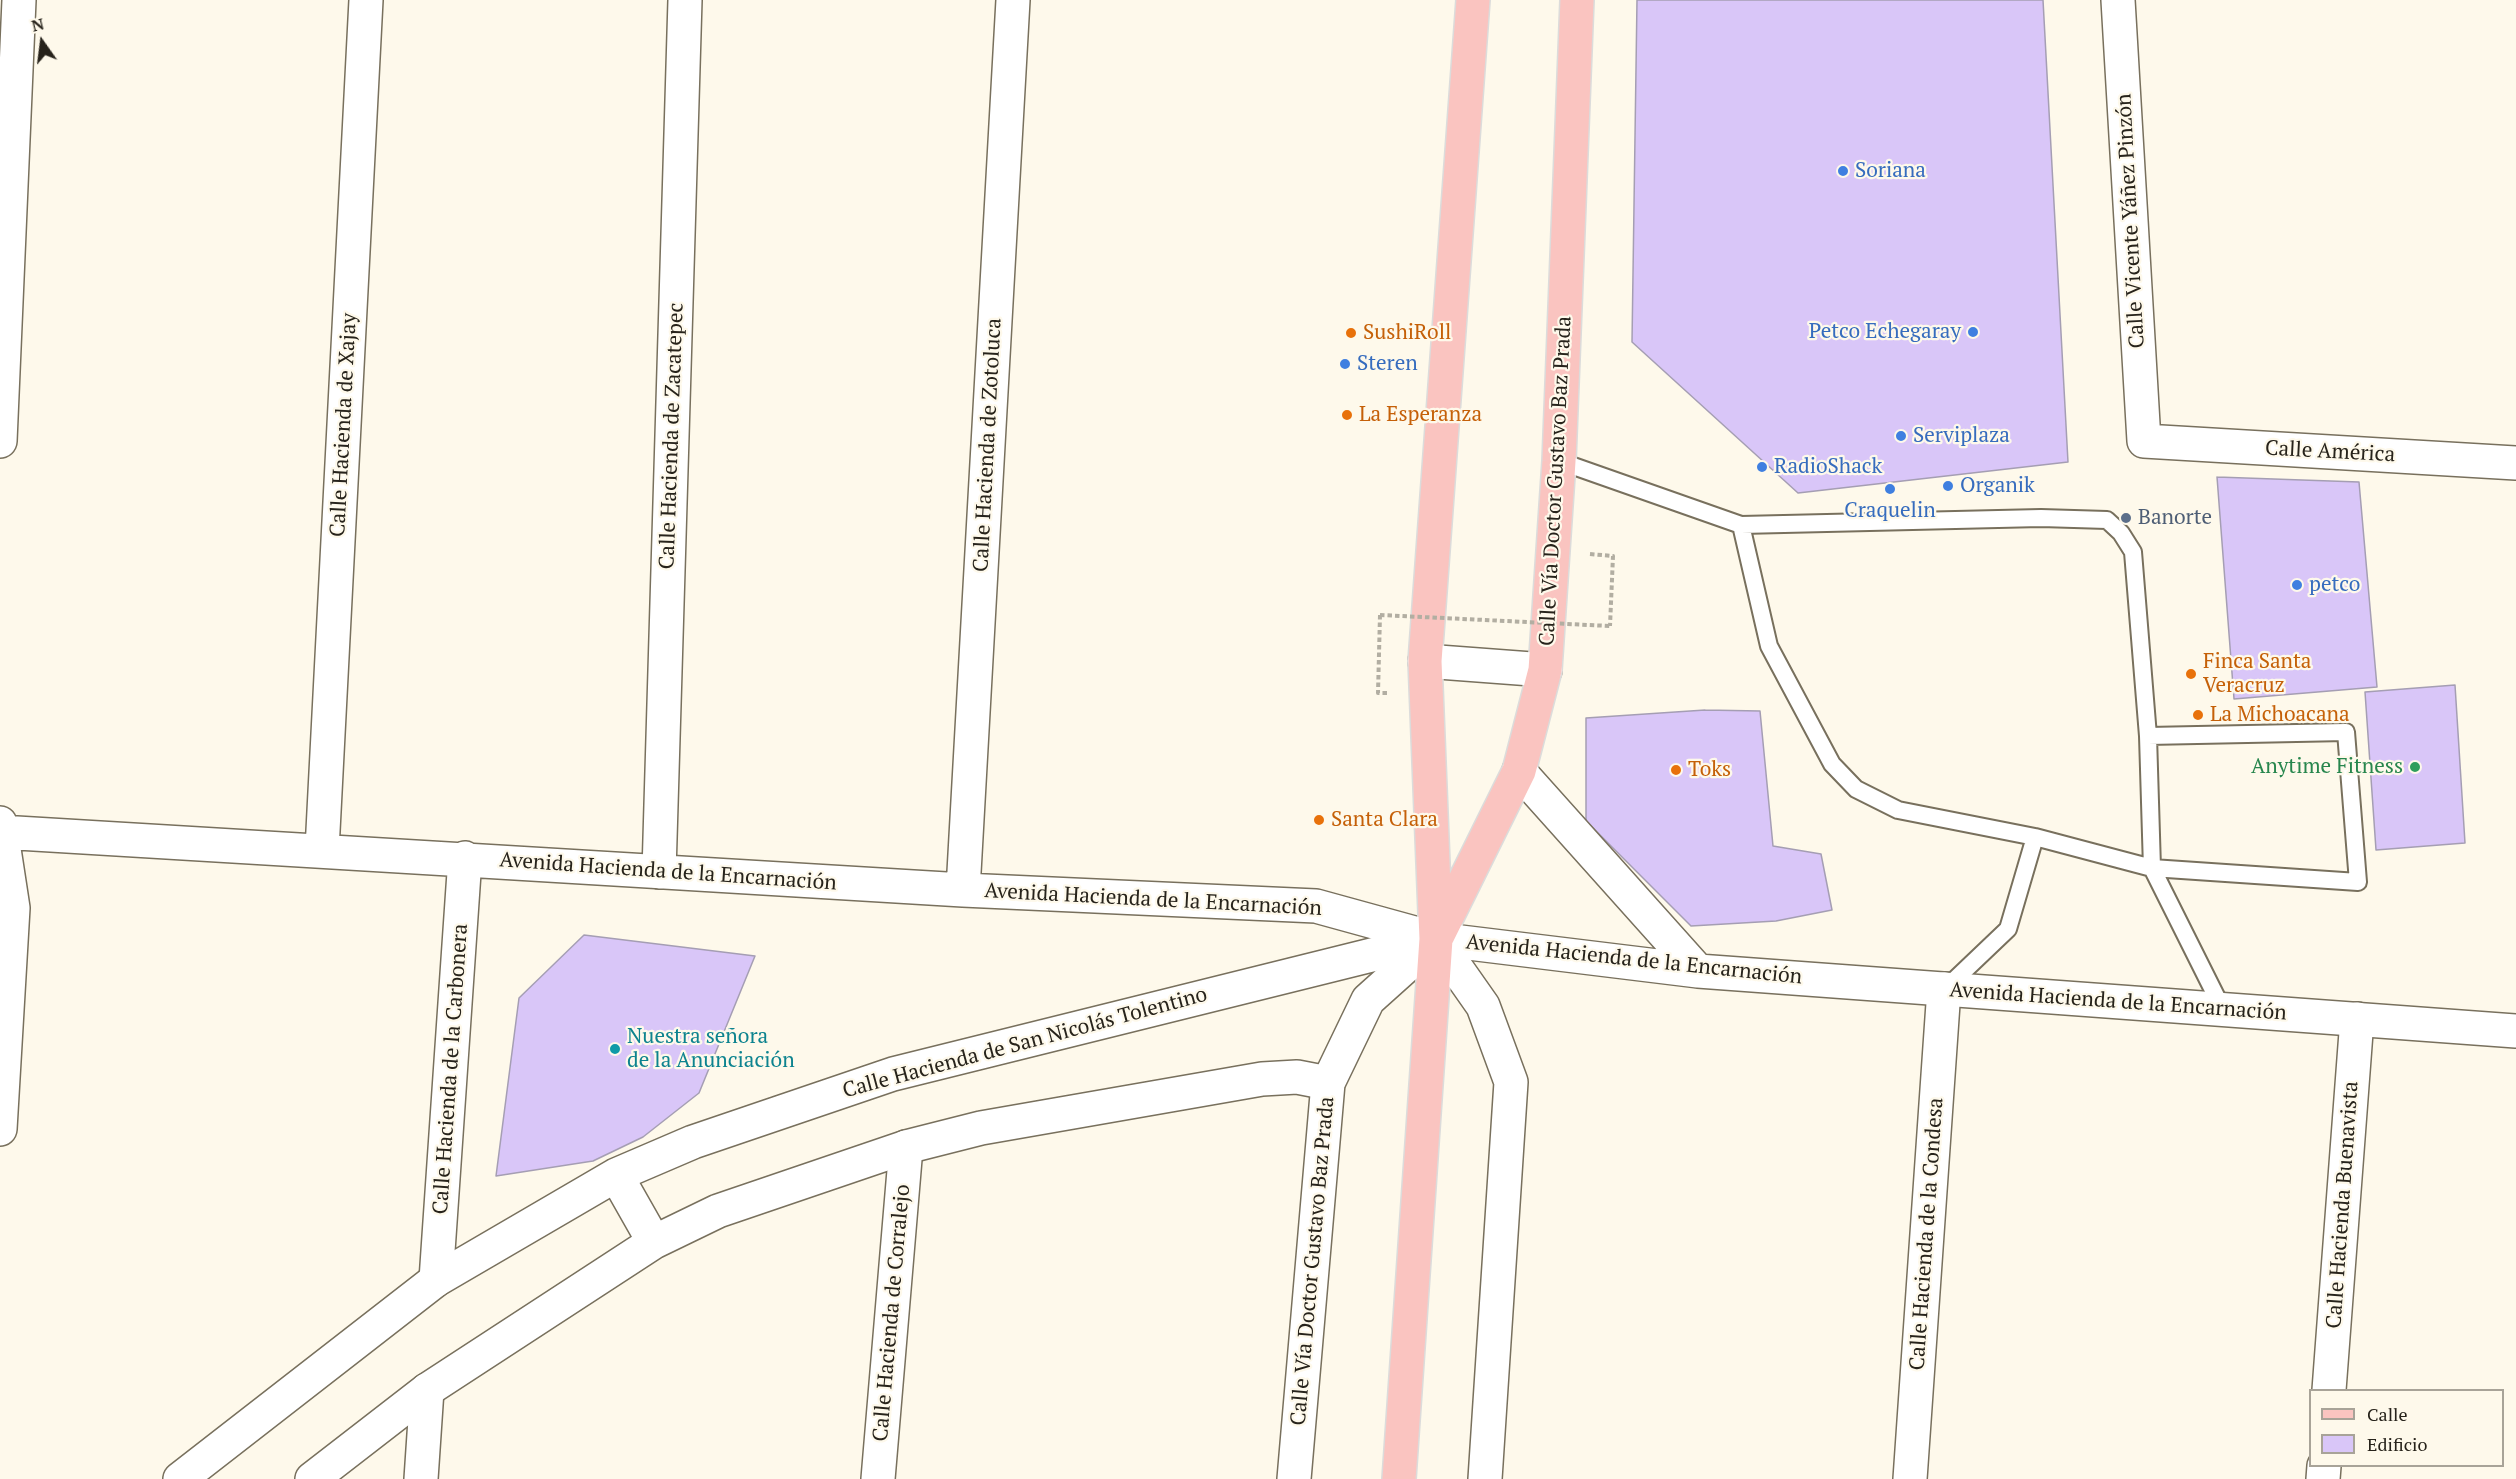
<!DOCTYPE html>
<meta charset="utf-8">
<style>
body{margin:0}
#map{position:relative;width:2516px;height:1479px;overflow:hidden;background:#fef9eb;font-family:"PT Serif",serif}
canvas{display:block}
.legend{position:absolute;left:2309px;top:1389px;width:195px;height:78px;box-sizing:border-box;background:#fef9eb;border:2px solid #a8a398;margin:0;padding:8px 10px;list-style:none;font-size:18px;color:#27231b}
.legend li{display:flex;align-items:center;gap:12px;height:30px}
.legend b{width:30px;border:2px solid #a8a398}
.north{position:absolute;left:12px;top:12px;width:60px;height:60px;-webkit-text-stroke:4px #fef9eb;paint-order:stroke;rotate:346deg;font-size:16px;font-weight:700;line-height:24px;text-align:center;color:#27231b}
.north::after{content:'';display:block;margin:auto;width:21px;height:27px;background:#27231b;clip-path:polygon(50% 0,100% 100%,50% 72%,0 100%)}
</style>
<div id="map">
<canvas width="2516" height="1479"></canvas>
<ul class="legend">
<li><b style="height:8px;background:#fac4c0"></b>Calle</li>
<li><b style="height:16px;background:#d9c6f8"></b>Edificio</li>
</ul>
<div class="north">N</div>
</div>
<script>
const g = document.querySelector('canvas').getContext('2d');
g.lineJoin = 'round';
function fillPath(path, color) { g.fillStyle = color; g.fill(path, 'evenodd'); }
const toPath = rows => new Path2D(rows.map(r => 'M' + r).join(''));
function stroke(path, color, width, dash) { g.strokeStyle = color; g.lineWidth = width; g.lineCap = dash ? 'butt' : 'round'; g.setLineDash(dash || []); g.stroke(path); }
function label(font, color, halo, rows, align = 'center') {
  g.font = font + ' "PT Serif",serif'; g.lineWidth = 4.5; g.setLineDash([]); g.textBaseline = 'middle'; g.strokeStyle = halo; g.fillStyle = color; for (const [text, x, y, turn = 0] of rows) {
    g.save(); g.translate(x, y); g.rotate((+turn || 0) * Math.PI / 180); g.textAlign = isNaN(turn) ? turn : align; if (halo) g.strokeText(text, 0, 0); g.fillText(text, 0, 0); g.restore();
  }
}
const building = toPath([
 [1637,0,2043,0,2068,462,1798,493,1632,342,1637,0],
 [2217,477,2359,482,2377,687,2234,699,2217,477],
 [2455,685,2465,843,2376,850,2365,692,2455,685],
 [1705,710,1760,711,1773,846,1821,854,1832,910,1776,921,1691,926,1586,821,1586,718,1705,710],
 [584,935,755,956,699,1093,643,1137,593,1161,496,1176,519,998,584,935]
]);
const path = toPath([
 [1590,554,1613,556,1610,626],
 [1380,615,1378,693,1387,693]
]);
const service = toPath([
 [1559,461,1741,525,2041,518,2107,520,2121,533,2133,552,2148,736,2152,868,2223,1010],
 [1741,525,1769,646,1832,764,1856,789,1898,810,2035,837,2152,868,2358,882,2346,732,2148,736],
 [1945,989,2008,929,2035,837]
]);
const minor = toPath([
 [2118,0,2144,441,2516,463],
 [0,441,19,0],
 [0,823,13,908,0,1129],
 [0,832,963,890,1316,906,1436,939],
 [322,850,366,0],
 [659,872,685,0],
 [963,890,1013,0],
 [436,1280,465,858],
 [2329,1390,2357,1019],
 [421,1479,427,1390],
 [878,1479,906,1147],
 [1910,1479,1944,989],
 [2323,1479,2324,1466]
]);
const tertiary = toPath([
 [1294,1479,1328,1083,1368,1000,1436,939,1483,1006,1511,1082,1485,1479]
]);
const secondary = toPath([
 [1425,661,1545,670],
 [1519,771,1698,971],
 [616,1175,654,1242],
 [180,1479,436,1280,616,1175,693,1142,893,1074,1436,939,1698,971,2516,1031],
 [312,1479,427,1390,654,1242,718,1211,906,1147,981,1128,1262,1079,1297,1077,1328,1083]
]);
const primary = toPath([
 [1438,935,1519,771,1545,670,1559,461,1577,0],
 [1399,1479,1436,939,1425,661,1473,0]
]);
const pathBridge = toPath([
 [1380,615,1610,626]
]);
const markers = [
 [1843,171,6,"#3f7fe0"],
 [1973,332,6,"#3f7fe0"],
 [1351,333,6,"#e8710a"],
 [1345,364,6,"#3f7fe0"],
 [1347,415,6,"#e8710a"],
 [1901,436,6,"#3f7fe0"],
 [1762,467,6,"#3f7fe0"],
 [1948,486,6,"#3f7fe0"],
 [1890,489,6,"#3f7fe0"],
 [2126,518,6,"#5c6f8a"],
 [2297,585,6,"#3f7fe0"],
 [2191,674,6,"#e8710a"],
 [2198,715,6,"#e8710a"],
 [2415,767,6,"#2e9e5b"],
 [1676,770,6,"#e8710a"],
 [1319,820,6,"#e8710a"],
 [615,1049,6,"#0f9aa8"]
];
const shopNames = [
 ["Soriana",1855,171],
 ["Petco Echegaray",1961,332,"right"],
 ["Steren",1357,364],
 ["Serviplaza",1913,436],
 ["RadioShack",1774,467],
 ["Organik",1960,486],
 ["Craquelin",1890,511,"center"],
 ["petco",2309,585]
];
const streetNames = [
 ["Calle Vicente Yáñez Pinzón",2131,221,-93],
 ["Calle Hacienda de Xajay",344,425,-87],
 ["Calle Hacienda de Zacatepec",672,436,-88],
 ["Calle Hacienda de Zotoluca",988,445,-87],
 ["Calle América",2330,452,3],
 ["Calle Vía Doctor Gustavo Baz Prada",1556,481,-87],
 ["Avenida Hacienda de la Encarnación",668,872,4],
 ["Avenida Hacienda de la Encarnación",1153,900,3],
 ["Avenida Hacienda de la Encarnación",1634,960,6],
 ["Avenida Hacienda de la Encarnación",2118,1002,4],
 ["Calle Hacienda de San Nicolás Tolentino",1025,1043,-15],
 ["Calle Hacienda de la Carbonera",451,1069,-86],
 ["Calle Hacienda Buenavista",2343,1205,-86],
 ["Calle Hacienda de la Condesa",1927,1234,-86],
 ["Calle Vía Doctor Gustavo Baz Prada",1313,1261,-85],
 ["Calle Hacienda de Corralejo",892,1313,-85]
];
const foodNames = [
 ["SushiRoll",1363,333],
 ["La Esperanza",1359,415],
 ["Finca Santa",2203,662],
 ["Veracruz",2203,686],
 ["La Michoacana",2210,715],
 ["Toks",1688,770],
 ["Santa Clara",1331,820]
];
const serviceNames = [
 ["Banorte",2138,518]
];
const leisureNames = [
 ["Anytime Fitness",2403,767]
];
const cultureNames = [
 ["Nuestra señora",627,1037],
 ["de la Anunciación",627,1061]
];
fillPath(building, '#d9c6f8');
stroke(building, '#a59eb3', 1.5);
stroke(service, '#78705d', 20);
stroke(minor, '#78705d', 36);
stroke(tertiary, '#78705d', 36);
stroke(secondary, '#78705d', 36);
stroke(primary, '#dcdcdb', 36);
stroke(path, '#b2aea2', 4, [4.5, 3]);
stroke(service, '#fff', 16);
stroke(minor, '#fff', 33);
stroke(tertiary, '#fff', 33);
stroke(secondary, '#fff', 33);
stroke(primary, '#fac4c0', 33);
stroke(pathBridge, '#b2aea2', 4, [4.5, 3]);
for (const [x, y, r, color] of markers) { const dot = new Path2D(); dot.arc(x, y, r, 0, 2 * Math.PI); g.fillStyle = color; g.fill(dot); stroke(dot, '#fef9eb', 2); }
label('21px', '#366cbe', '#fef9eb', shopNames, 'left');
label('21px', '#27231b', '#fef9eb', streetNames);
label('21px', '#c56008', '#fef9eb', foodNames, 'left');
label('21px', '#4e5e75', '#fef9eb', serviceNames, 'left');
label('21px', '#27864d', '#fef9eb', leisureNames, 'right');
label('21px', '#0d838f', '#fef9eb', cultureNames, 'left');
</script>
